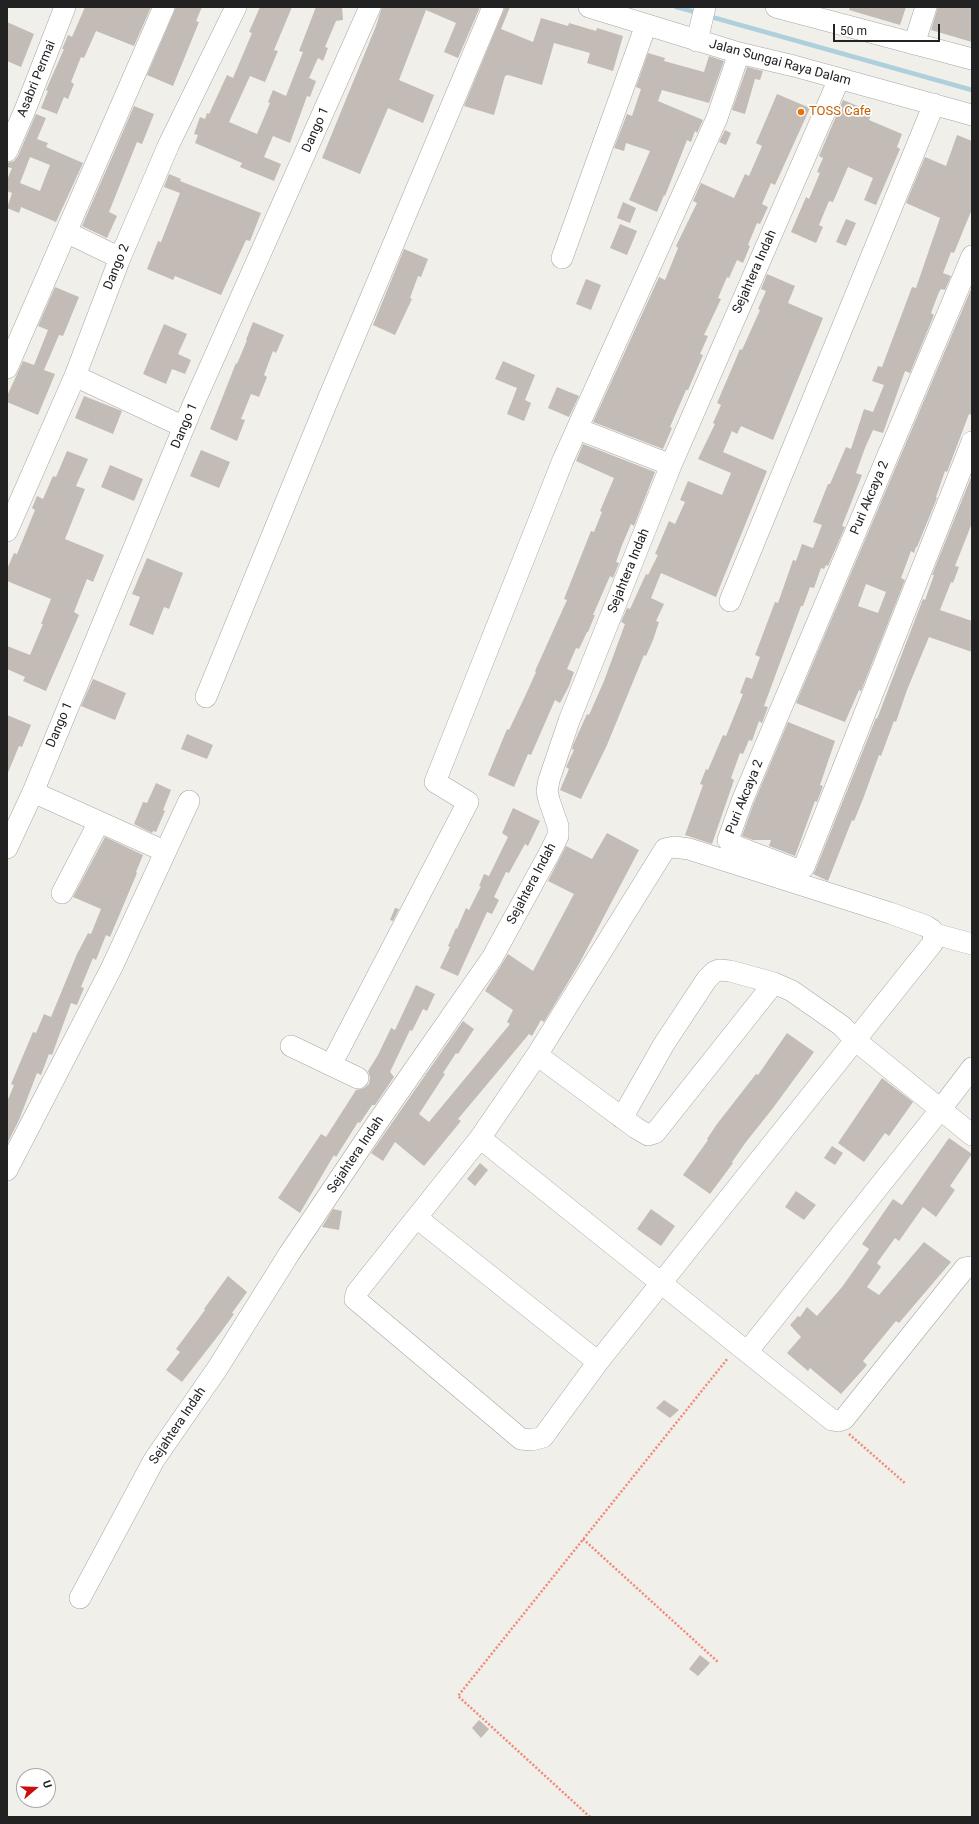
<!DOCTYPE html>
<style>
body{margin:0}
#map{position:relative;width:979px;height:1824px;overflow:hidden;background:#f1efe9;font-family:Roboto,sans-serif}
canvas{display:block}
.frame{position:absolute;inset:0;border:8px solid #222;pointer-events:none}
.north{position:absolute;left:16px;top:1768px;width:40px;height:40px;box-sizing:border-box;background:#fff;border:1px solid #a7a7a7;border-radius:50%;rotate:71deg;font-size:11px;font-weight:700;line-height:16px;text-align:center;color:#222}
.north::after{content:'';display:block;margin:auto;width:14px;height:18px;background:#c6100d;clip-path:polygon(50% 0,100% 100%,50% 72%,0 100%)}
.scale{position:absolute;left:833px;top:24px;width:107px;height:18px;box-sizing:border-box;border:2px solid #222;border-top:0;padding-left:5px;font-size:12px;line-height:14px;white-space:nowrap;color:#222;-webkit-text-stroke:3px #fff;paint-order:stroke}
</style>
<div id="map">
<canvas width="979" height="1824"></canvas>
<div class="frame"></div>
<div class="north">U</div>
<div class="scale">50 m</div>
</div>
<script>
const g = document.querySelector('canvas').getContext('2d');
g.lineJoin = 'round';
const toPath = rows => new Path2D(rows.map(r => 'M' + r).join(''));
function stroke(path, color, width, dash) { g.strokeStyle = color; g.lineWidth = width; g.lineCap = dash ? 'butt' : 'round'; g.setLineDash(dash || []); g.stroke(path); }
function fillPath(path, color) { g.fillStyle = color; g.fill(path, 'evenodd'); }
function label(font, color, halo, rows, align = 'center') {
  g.font = font + ' Roboto,sans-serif'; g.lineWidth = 3.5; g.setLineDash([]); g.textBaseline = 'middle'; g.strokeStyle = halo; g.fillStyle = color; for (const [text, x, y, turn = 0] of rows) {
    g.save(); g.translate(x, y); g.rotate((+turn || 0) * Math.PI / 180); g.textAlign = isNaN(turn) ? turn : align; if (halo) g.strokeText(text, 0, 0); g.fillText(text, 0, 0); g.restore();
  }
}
const stream = toPath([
 [676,7,699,13],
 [708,16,972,90]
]);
const building = toPath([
 [85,7,151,7,134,46,96,31,84,58,81,57,71,82,74,84,68,99,64,97,57,114,41,108,48,91,46,90,64,49,62,49,68,35,72,37],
 [176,7,202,7,196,21,199,22,173,86,147,75],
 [260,7,292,7,274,50,278,51,265,82,250,76,229,122,257,134,270,103,268,102,273,90,286,96,303,52,299,51,316,7,342,7,343,20,336,21,325,47,328,48,323,61,318,58,309,78,316,81,310,97,307,96,290,143,273,136,264,157,281,164,274,181,240,167,242,163,195,143,198,135,194,134,200,117,205,119,207,113,209,114,227,75,233,78,252,33,249,32],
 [382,7,480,7,458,58,444,52,456,23,426,10,399,80,434,95,423,123,388,108,360,174,322,158,376,26],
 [505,7,510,7,501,29,533,42,541,18,568,26,569,23,596,31,597,28,623,36,613,71,587,63,590,53,554,43,542,85,508,75,505,76,494,115,464,106],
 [850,7,906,7,900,25,849,10],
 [938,7,972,7,972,42,931,30],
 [7,22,34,34,21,67,7,61],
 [648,53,665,58,664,61,704,72,709,56,724,61,709,103,662,90,658,101,703,120,697,133,695,131,691,142,687,140,665,196,664,195,657,212,629,200,650,151,626,143,624,151,614,148,627,114,632,116,641,89,636,87],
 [747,67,763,71,760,80,755,79,745,114,732,110],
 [777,94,810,108,775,185,771,183,762,204,768,207,760,224,757,223,748,245,750,246,743,263,737,260,729,278,727,277,718,298,721,299,704,335,708,336,700,354,703,355,688,390,686,390,670,427,672,428,663,449,593,422,659,277,665,280,678,248,676,246,697,203,693,201,701,183,734,198,745,174,749,176,762,146,756,143],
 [843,100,872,112,869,120,902,134,897,147,900,149,876,205,864,200,873,178,848,167,833,202,829,201,819,225,823,227,816,243,791,232,806,197,809,199,820,173,817,172,823,158,819,156],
 [134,106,154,114,142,144,137,142,109,212,117,216,107,238,82,226],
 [36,114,46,118,37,139,48,143,46,147,83,163,56,222,21,207,19,213,7,208,12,193,7,191,7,180,12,168,7,167,7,163,14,161,18,156],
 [30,157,50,165,40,191,20,183],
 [725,130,731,133,726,145,719,142],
 [957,135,972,141,972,209,954,253,951,252,943,273,951,276,945,290,941,289,939,292,931,313,934,315,910,373,905,371,883,433,873,430,865,448,856,473,862,475,842,526,845,527,828,566,826,565,824,569,821,568,814,588,810,587,803,606,801,606,764,706,768,707,762,723,759,721,752,741,749,740,743,754,740,753,731,778,734,780,712,844,685,835,703,785,700,784,706,769,708,770,723,735,726,736,743,694,740,693,746,677,752,679,760,657,755,655,775,602,778,603,793,560,796,561,802,544,813,548,822,525,813,522,828,484,830,484,846,447,851,449,864,409,873,412,884,385,872,381,878,366,882,367,912,287,916,288,940,218,906,203,925,157,946,166],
 [169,174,181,179,180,181,261,213,250,241,246,240,221,295,175,276,173,280,147,269,158,241,161,242,180,193,164,187],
 [623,202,636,208,630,223,617,218],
 [846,219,856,223,846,246,836,242],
 [620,224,637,231,627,255,610,248],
 [404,249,428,259,421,277,418,276,410,298,412,299,395,335,373,325],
 [767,274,795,286,788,303,823,318,773,440,741,426,737,434,732,431,723,452,767,471,721,584,716,597,661,573,651,598,664,604,656,621,659,622,653,640,646,656,644,655,607,745,581,799,560,790,569,769,566,767,574,750,572,749,573,745,587,714,589,715,604,681,625,624,621,622,627,608,630,609,646,574,648,575,658,555,655,554,669,521,675,524,685,502,680,500,688,481,722,495,731,473,698,459,715,424,713,423,721,405,717,403,735,361,740,349,742,350,760,310,758,309,766,291,761,289],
 [586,279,601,285,591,310,576,304],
 [55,287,79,297,63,336,59,335,44,370,55,374,38,415,7,402,7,396,23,361,34,365,48,330,38,326],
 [972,287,972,415,969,414,947,472,945,471,936,497,937,498,917,547,916,547,914,553,911,551,901,578,905,580,861,691,859,690,845,722,796,703],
 [866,584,886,592,878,613,858,606],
 [253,322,284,335,276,353,273,351,264,375,267,377,259,397,251,394,241,419,245,420,237,441,210,429,236,363,237,364,247,340,246,340],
 [164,324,187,334,178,354,191,360,185,374,172,369,166,384,143,374],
 [503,361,535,375,525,400,531,403,524,421,507,414,517,388,495,379],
 [557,387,579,396,569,417,548,408],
 [84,396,122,411,113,434,75,418],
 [583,444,655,472,634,526,631,524,622,545,616,562,619,563,613,578,610,576,593,615,595,615,588,632,587,632,579,649,576,648,567,669,574,672,569,686,560,703,555,700,531,755,528,754,514,787,488,775,507,729,509,730,527,692,536,672,535,671,567,600,564,599,591,531,594,532,602,512,600,511,614,478,576,461],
 [201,450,230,462,219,488,190,476],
 [67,451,88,459,76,486,85,489,65,539,104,555,93,582,87,579,74,612,79,615,46,691,23,681,25,677,7,669,7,646,30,655,43,624,41,624,51,599,7,581,7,569,14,553,17,554,35,510,32,508,37,496,43,499,53,476,56,477],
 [110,465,143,479,134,501,101,487],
 [972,475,972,523,955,566,959,567,953,583,951,582,940,610,972,621,972,652,929,637,907,690,896,722,894,721,881,756,879,755,863,799,854,821,852,820,828,881,813,874,815,871,876,718,877,719,923,599,925,600,934,575,932,575],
 [147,558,183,573,169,609,164,607,153,635,129,625,140,597,132,594],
 [93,679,126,693,115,720,81,706],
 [7,715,31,725,22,747,19,746,7,775],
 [788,722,835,741,820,785,823,786,817,802,815,801,795,856,769,846,771,840,753,840,742,836,753,805],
 [187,734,213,745,207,759,181,749],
 [156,783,171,790,163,810,165,811,156,832,153,831,152,833,134,824,143,802,147,803],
 [513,808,540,821,528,846,525,844,509,873,506,872,494,897,499,900,492,914,487,912,458,976,440,968,450,947,448,946,456,928,457,929,466,908,469,910,481,886,479,886,484,874,489,876,508,837,502,833],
 [607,833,639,850,579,964,544,1022,541,1020,532,1036,529,1034,479,1094,458,1119,461,1121,424,1166,395,1142,383,1161,371,1153,463,1021,474,1029,458,1054,456,1053,443,1073,445,1074,419,1114,429,1122,510,1024,507,1022,513,1010,485,991,508,954,533,971,574,894,548,881,566,846,592,859],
 [105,837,143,855,136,872,137,873,110,937,106,935,96,960,93,958,81,987,84,988,77,1005,71,1003,52,1055,49,1054,41,1075,37,1073,19,1120,7,1144,7,1102,14,1085,11,1084,33,1032,36,1033,44,1014,51,1017,77,954,88,933,91,934,101,909,73,897],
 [395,908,399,909,393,921,390,920],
 [416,985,435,994,427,1011,423,1009,412,1031,410,1030,390,1072,394,1077,375,1105,372,1105,360,1123,358,1122,336,1157,334,1155,300,1213,278,1198,321,1134,326,1137,356,1090,364,1088,369,1084,370,1077,368,1071,378,1055,391,1028,395,1030],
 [787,1033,814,1052,773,1108,746,1142,732,1162,733,1163,710,1194,683,1175,708,1140,707,1139,717,1124,756,1074,758,1075],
 [882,1078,913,1102,889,1136,885,1133,864,1162,838,1143],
 [949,1138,972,1154,950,1186,955,1190,936,1217,923,1207,899,1241,895,1238,877,1263,881,1267,867,1287,879,1295,924,1242,951,1262,899,1323,896,1321,863,1361,867,1365,841,1394,810,1368,808,1371,787,1353,801,1337,790,1325,798,1316,800,1317,807,1307,817,1316,842,1287,869,1249,862,1244,893,1199,902,1205],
 [832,1146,843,1153,835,1165,824,1158],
 [480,1163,488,1170,475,1186,467,1179],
 [796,1191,816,1205,804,1220,785,1207],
 [333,1209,342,1211,339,1230,322,1227],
 [651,1209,675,1226,661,1246,637,1229],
 [228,1276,247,1292,232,1313,234,1314,221,1332,182,1382,166,1370,180,1352,176,1349,205,1310,204,1309],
 [664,1400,679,1410,670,1418,656,1408],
 [700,1655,710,1663,698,1676,689,1669],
 [479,1720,489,1729,481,1738,472,1728]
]);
const path = toPath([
 [849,1434,906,1484],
 [583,1539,718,1662],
 [590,1817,458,1696,728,1358]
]);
const minor = toPath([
 [589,7,739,53,794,66,972,115],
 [776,7,972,59],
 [697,41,705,7],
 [914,44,926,7],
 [7,151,25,110,65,7],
 [66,232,120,258],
 [972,256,742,801,728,840,733,845,798,870,804,867,972,442],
 [562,258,646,25],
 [7,368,164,7],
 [75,376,184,427],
 [578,429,671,465],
 [7,531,75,376,120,258,169,144,236,7],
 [730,601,934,104],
 [206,697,324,409,493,7],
 [33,792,164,851],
 [7,848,33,792,193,405,370,7],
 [62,893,99,822],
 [935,934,972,944],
 [774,983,655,1133,648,1135,636,1128,537,1055,480,1138,832,1420,838,1421,844,1419,965,1268,972,1267],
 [291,1046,358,1078],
 [331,1065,468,802,435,782,563,460,717,118,739,53],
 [622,1118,664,1044,707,979,714,972,719,970,730,971,774,983,792,991,842,1026,855,1040,972,1135],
 [480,1138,357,1292,355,1299,521,1439,532,1440,543,1437,598,1362,932,944,935,934,932,930,926,926,890,913,689,849,674,847,665,849,537,1055],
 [7,1170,112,967,189,801],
 [417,1218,598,1362],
 [747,1352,940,1110,972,1068],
 [80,1598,154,1460,217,1369,289,1254,377,1123,492,958,549,854,558,836,558,826,549,800,547,791,549,780,569,721,671,465,839,79]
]);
const markers = [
 [801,112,4,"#e8710a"]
];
const streetNames = [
 ["Jalan Sungai Raya Dalam",780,63,15],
 ["Asabri Permai",37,79,-68],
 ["Dango 1",316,130,-66],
 ["Dango 2",117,267,-68],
 ["Sejahtera Indah",755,272,-66],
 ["Dango 1",185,426,-67],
 ["Puri Akcaya 2",870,498,-67],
 ["Sejahtera Indah",629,571,-68],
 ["Dango 1",60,725,-67],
 ["Puri Akcaya 2",745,797,-68],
 ["Sejahtera Indah",532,884,-62],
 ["Sejahtera Indah",356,1155,-56],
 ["Sejahtera Indah",178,1426,-56]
];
const foodNames = [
 ["TOSS Cafe",809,112]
];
stroke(stream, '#add0dc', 4.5);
fillPath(building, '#c2bbb6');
stroke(minor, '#a6a6a6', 22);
stroke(path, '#f2887a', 2.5, [2, 2]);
stroke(minor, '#fff', 21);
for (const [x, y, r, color] of markers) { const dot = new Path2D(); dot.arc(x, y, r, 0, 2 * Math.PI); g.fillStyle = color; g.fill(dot); stroke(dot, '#fff', 1.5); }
label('13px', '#222', '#fff', streetNames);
label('13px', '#c56008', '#fff', foodNames, 'left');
</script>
